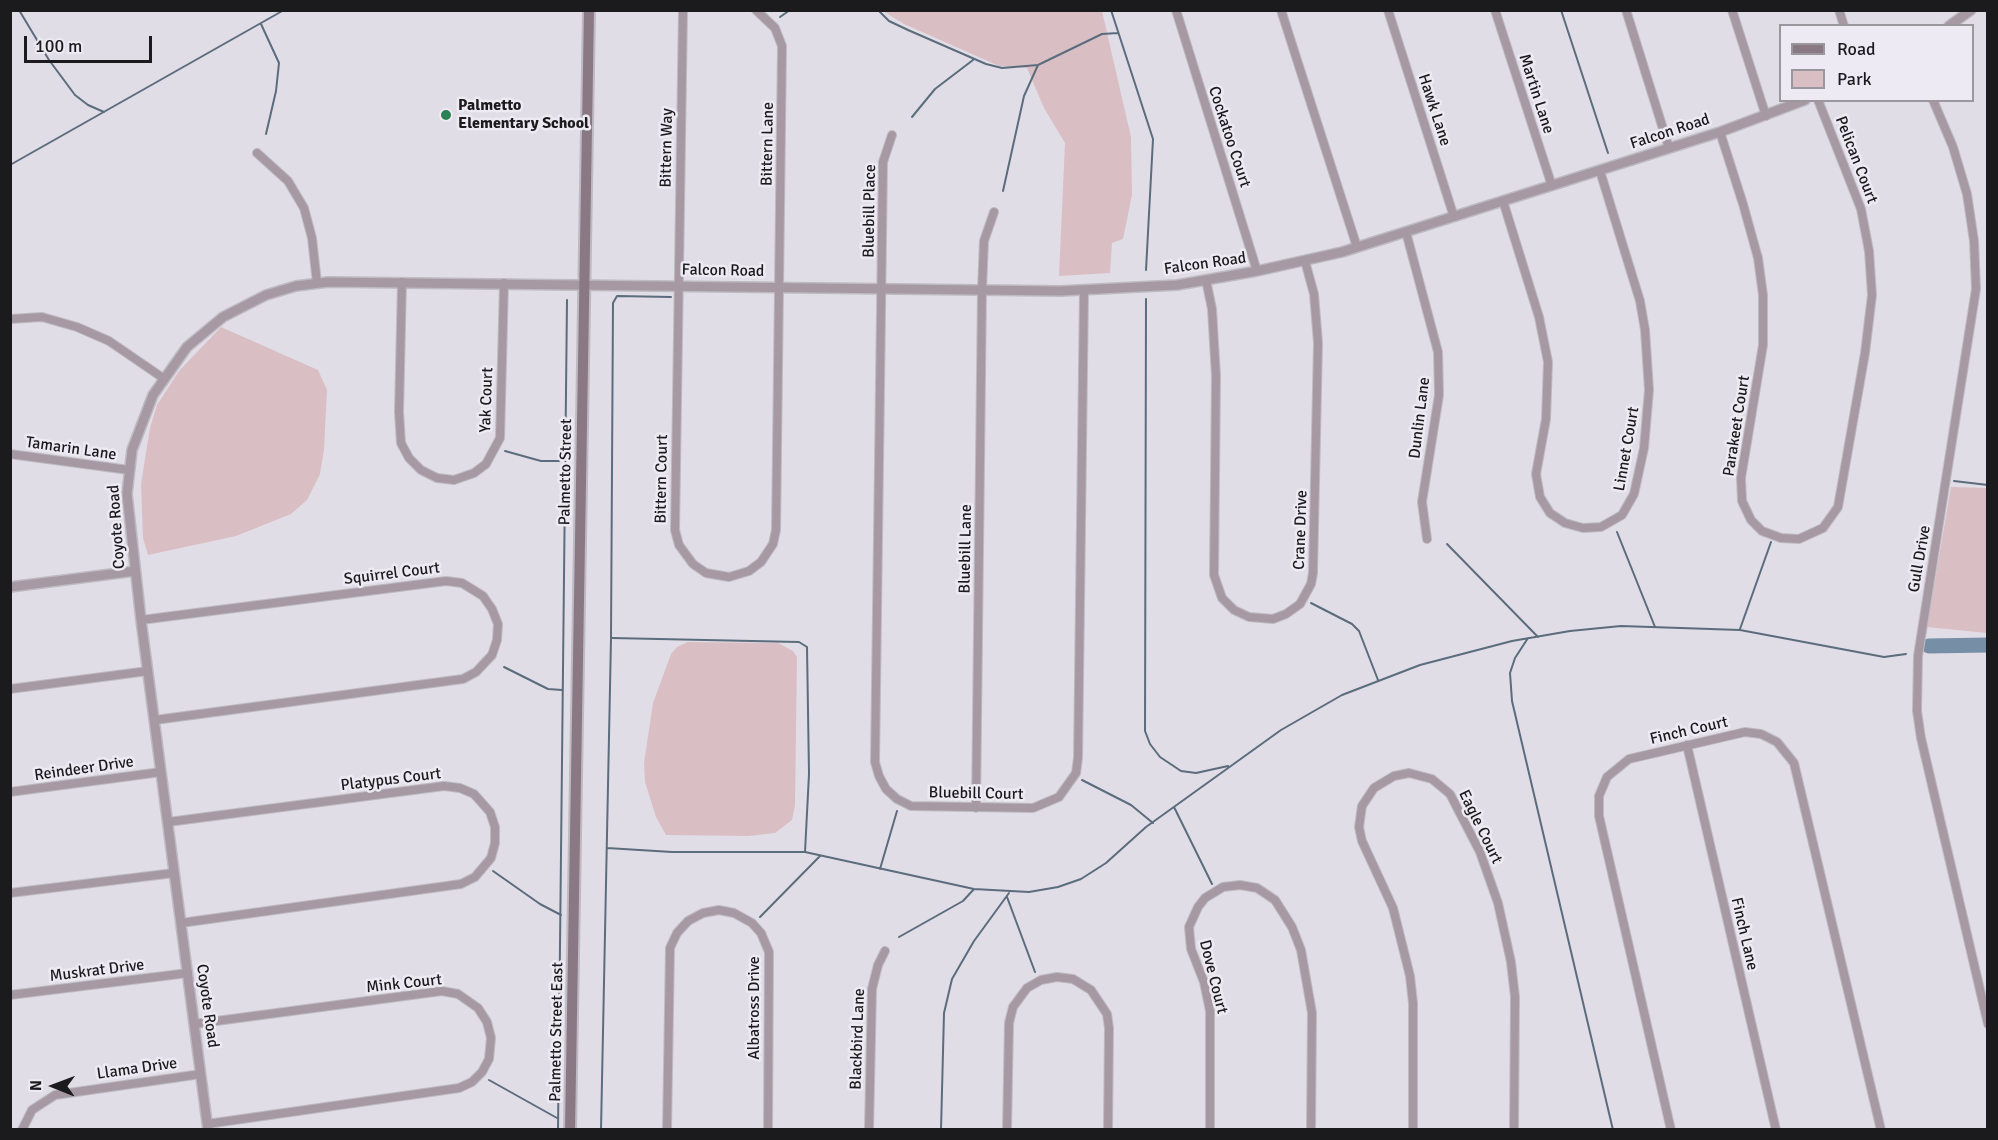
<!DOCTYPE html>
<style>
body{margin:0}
#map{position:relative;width:1998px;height:1140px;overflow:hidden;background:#e1dde6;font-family:Signika,sans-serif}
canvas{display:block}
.frame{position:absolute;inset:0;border:12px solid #1b1a1d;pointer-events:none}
.legend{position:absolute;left:1779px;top:24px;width:195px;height:78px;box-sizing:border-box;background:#eeeaf3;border:2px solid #9a979d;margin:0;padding:8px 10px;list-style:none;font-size:18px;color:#1b1a1d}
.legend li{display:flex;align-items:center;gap:12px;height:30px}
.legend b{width:30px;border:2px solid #9a979d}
.north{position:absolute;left:24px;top:1056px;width:60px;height:60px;-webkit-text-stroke:4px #eeeaf3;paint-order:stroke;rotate:271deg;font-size:16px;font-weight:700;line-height:24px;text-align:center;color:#1b1a1d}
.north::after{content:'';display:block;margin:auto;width:21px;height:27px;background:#1b1a1d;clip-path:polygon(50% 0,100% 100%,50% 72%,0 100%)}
.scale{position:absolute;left:24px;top:36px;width:128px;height:27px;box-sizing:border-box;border:3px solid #1b1a1d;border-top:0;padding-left:8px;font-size:18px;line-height:21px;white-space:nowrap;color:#1b1a1d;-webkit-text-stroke:4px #eeeaf3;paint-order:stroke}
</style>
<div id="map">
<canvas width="1998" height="1140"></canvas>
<div class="frame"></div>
<ul class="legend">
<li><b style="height:8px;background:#8a7885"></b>Road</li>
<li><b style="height:16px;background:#d9bfc4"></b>Park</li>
</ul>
<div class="north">N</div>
<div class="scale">100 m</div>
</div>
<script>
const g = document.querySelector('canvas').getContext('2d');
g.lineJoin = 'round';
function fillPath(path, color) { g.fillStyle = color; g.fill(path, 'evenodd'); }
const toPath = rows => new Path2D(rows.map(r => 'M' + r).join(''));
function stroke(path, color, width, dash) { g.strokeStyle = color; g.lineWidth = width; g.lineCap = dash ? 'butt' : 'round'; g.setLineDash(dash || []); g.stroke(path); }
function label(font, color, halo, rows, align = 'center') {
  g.font = font + ' Signika,sans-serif'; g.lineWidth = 5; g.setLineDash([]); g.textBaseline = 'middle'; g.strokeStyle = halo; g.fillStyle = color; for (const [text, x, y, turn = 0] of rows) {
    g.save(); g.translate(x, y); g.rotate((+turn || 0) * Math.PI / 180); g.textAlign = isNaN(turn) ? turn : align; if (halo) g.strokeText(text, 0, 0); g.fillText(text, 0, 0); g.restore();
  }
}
const green = toPath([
 [883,11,1102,11,1131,137,1132,195,1123,239,1112,243,1110,273,1059,276,1065,143,1044,108,1027,68,999,66,904,24],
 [221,327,318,370,327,390,324,450,320,474,307,500,291,514,236,536,148,555,143,538,141,484,150,428,157,405,179,371],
 [1951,487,1987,488,1987,633,1927,627],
 [688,642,778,643,793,651,797,657,795,805,792,820,775,833,748,836,666,835,656,817,645,782,644,763,653,703,671,654,677,647]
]);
const stream = toPath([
 [19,10,49,60,75,95,88,105,104,112],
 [878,10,889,21,908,30,986,64,1002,68,1038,65,1102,34,1118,33],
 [1111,10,1153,139,1146,270],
 [1561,10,1608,153],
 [780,17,790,10],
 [261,24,279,63,276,91,266,134],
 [912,117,935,89,973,60],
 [10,165,284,10],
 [1003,191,1024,96,1038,65],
 [1146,299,1145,731,1150,744,1160,757,1181,771,1196,773,1228,766],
 [505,451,541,461,559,461,565,457],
 [1954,481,1988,485],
 [1617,532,1655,627],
 [1447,544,1538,637],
 [1311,603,1352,624,1359,631,1378,680],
 [1740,629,1771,542],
 [612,638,799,642,807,647,809,774,805,852],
 [1528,638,1515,658,1510,673,1512,701,1613,1130],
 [504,667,548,689,562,690],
 [1082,780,1131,805,1153,823],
 [1174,807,1212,884],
 [607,848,672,852,805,852,974,889,1029,892,1058,887,1081,879,1106,863,1146,827,1281,730,1342,695,1420,665,1512,641,1570,631,1621,626,1740,630,1884,657,1906,654],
 [880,869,897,811],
 [493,871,540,904,561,915],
 [1007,897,1035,972],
 [760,917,820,856],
 [899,937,963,901,974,889],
 [489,1080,557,1118],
 [558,1130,567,300],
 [601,1130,611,638,613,303,617,296,671,297],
 [941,1130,944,1013,952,979,974,941,1009,893]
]);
const river = toPath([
 [1929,646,1988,645]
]);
const minor = toPath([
 [683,10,675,530,679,545,693,564,706,573,729,577,749,571,761,562,773,544,776,530,782,46,775,28,756,10],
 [1176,10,1257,271],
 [1281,10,1357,247],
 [1388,10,1454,217],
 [1495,10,1552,186],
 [1626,10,1669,148],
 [1732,10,1766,116],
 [1839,10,1844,26],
 [1933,100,1953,147,1967,194,1974,241,1976,289,1918,656,1917,711,1921,738,1988,1024],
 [1720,132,1743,204,1758,258,1763,295,1763,345,1741,478,1742,501,1751,520,1762,531,1781,538,1799,539,1823,528,1838,507,1865,353,1872,295,1869,251,1861,209,1818,100],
 [892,135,883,162,875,762,879,776,886,789,897,799,911,806,1033,808,1059,797,1076,773,1078,758,1084,291],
 [257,153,288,181,304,208,312,238,317,283],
 [1503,201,1539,317,1548,362,1546,419,1536,474,1540,497,1550,513,1565,523,1583,528,1601,527,1622,515,1634,494,1644,448,1649,390,1645,330,1640,301,1600,171],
 [1406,232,1438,352,1439,395,1422,502,1427,539],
 [1206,280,1212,309,1216,376,1214,575,1222,598,1234,610,1249,617,1273,619,1286,614,1300,604,1311,584,1313,573,1318,343,1314,294,1305,261],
 [402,282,399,412,401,443,409,458,421,470,437,478,454,480,474,473,486,464,500,438,504,283],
 [10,319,42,317,77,327,109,341,163,378],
 [10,454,129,470],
 [141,620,446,581,462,583,483,596,492,609,498,624,497,640,492,655,476,672,463,679,155,720],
 [10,689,148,671],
 [1687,745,1776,1130],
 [10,792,161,772],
 [976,808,982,290,984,241,994,212],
 [168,822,444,786,460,788,474,794,490,812,495,827,495,843,491,858,475,877,461,884,181,923],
 [10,893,174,873],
 [10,995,188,973],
 [194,1024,442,991,458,994,478,1008,487,1022,491,1038,489,1059,482,1072,472,1082,459,1088,207,1124],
 [22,1130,32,1110,55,1095,201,1074],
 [667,1130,670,948,677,933,688,921,703,913,719,910,734,913,752,923,761,933,769,952,768,1130],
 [869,1130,872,989,878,965,885,951],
 [1007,1130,1009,1023,1013,1007,1027,988,1041,980,1057,977,1073,979,1091,990,1107,1014,1109,1028,1108,1130],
 [1210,1130,1210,1011,1204,982,1191,949,1189,927,1198,907,1205,898,1223,887,1240,885,1257,888,1275,900,1292,927,1301,950,1312,1013,1311,1130],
 [1413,1130,1413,1003,1410,976,1393,908,1362,841,1359,827,1362,806,1374,788,1394,776,1409,773,1432,779,1450,794,1480,852,1498,903,1511,962,1515,997,1514,1130],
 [1671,1130,1599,816,1599,796,1607,777,1629,759,1745,732,1761,734,1777,742,1794,763,1881,1130]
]);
const tertiary = toPath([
 [1949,26,1971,10],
 [10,587,135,571],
 [208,1130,141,620,127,494,132,450,153,395,187,347,223,317,266,295,296,286,328,282,1060,291,1177,285,1257,271,1342,252,1720,132,1805,100]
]);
const secondary = toPath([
 [570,1130,589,10]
]);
const markers = [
 [446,115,6,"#298155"]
];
const streetNames = [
 ["Martin Lane",1536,94,72],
 ["Hawk Lane",1434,110,72],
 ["Falcon Road",1670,132,-18],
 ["Cockatoo Court",1229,137,72],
 ["Bittern Lane",768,144,-89],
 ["Bittern Way",667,148,-89],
 ["Pelican Court",1856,160,69],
 ["Bluebill Place",870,211,-89],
 ["Falcon Road",1205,264,-8],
 ["Falcon Road",723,271,1],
 ["Yak Court",487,400,-88],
 ["Dunlin Lane",1420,418,-83],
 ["Parakeet Court",1737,426,-81],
 ["Tamarin Lane",71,449,8],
 ["Linnet Court",1627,449,-80],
 ["Palmetto Street",566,472,-89],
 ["Bittern Court",662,479,-89],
 ["Coyote Road",117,527,-94],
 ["Crane Drive",1301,530,-88],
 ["Bluebill Lane",966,549,-89],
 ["Gull Drive",1920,559,-80],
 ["Squirrel Court",392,574,-7],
 ["Finch Court",1689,731,-13],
 ["Reindeer Drive",84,769,-8],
 ["Platypus Court",391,780,-7],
 ["Bluebill Court",976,794,1],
 ["Eagle Court",1480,827,64],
 ["Finch Lane",1744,934,77],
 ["Muskrat Drive",97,971,-7],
 ["Dove Court",1213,977,76],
 ["Mink Court",404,984,-6],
 ["Coyote Road",207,1006,82],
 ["Albatross Drive",755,1008,-90],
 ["Palmetto Street East",557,1032,-89],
 ["Blackbird Lane",858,1039,-88],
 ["Llama Drive",137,1069,-8]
];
const poiNames = [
 ["Palmetto",458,106],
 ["Elementary School",458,124]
];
fillPath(green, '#d9bfc4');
stroke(stream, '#5b6c7d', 2);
stroke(river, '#768fa6', 15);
stroke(minor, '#bdbac2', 10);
stroke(tertiary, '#bdbac2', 12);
stroke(secondary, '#bdbac2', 14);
stroke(minor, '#a699a3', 8);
stroke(tertiary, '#a699a3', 9);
stroke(secondary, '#8a7885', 10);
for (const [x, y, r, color] of markers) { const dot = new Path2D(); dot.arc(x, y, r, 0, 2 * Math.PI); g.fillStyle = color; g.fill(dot); stroke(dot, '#eeeaf3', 2); }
label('16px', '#1b1a1d', '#eeeaf3', streetNames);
label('bold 16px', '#1b1a1d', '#eeeaf3', poiNames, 'left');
</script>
